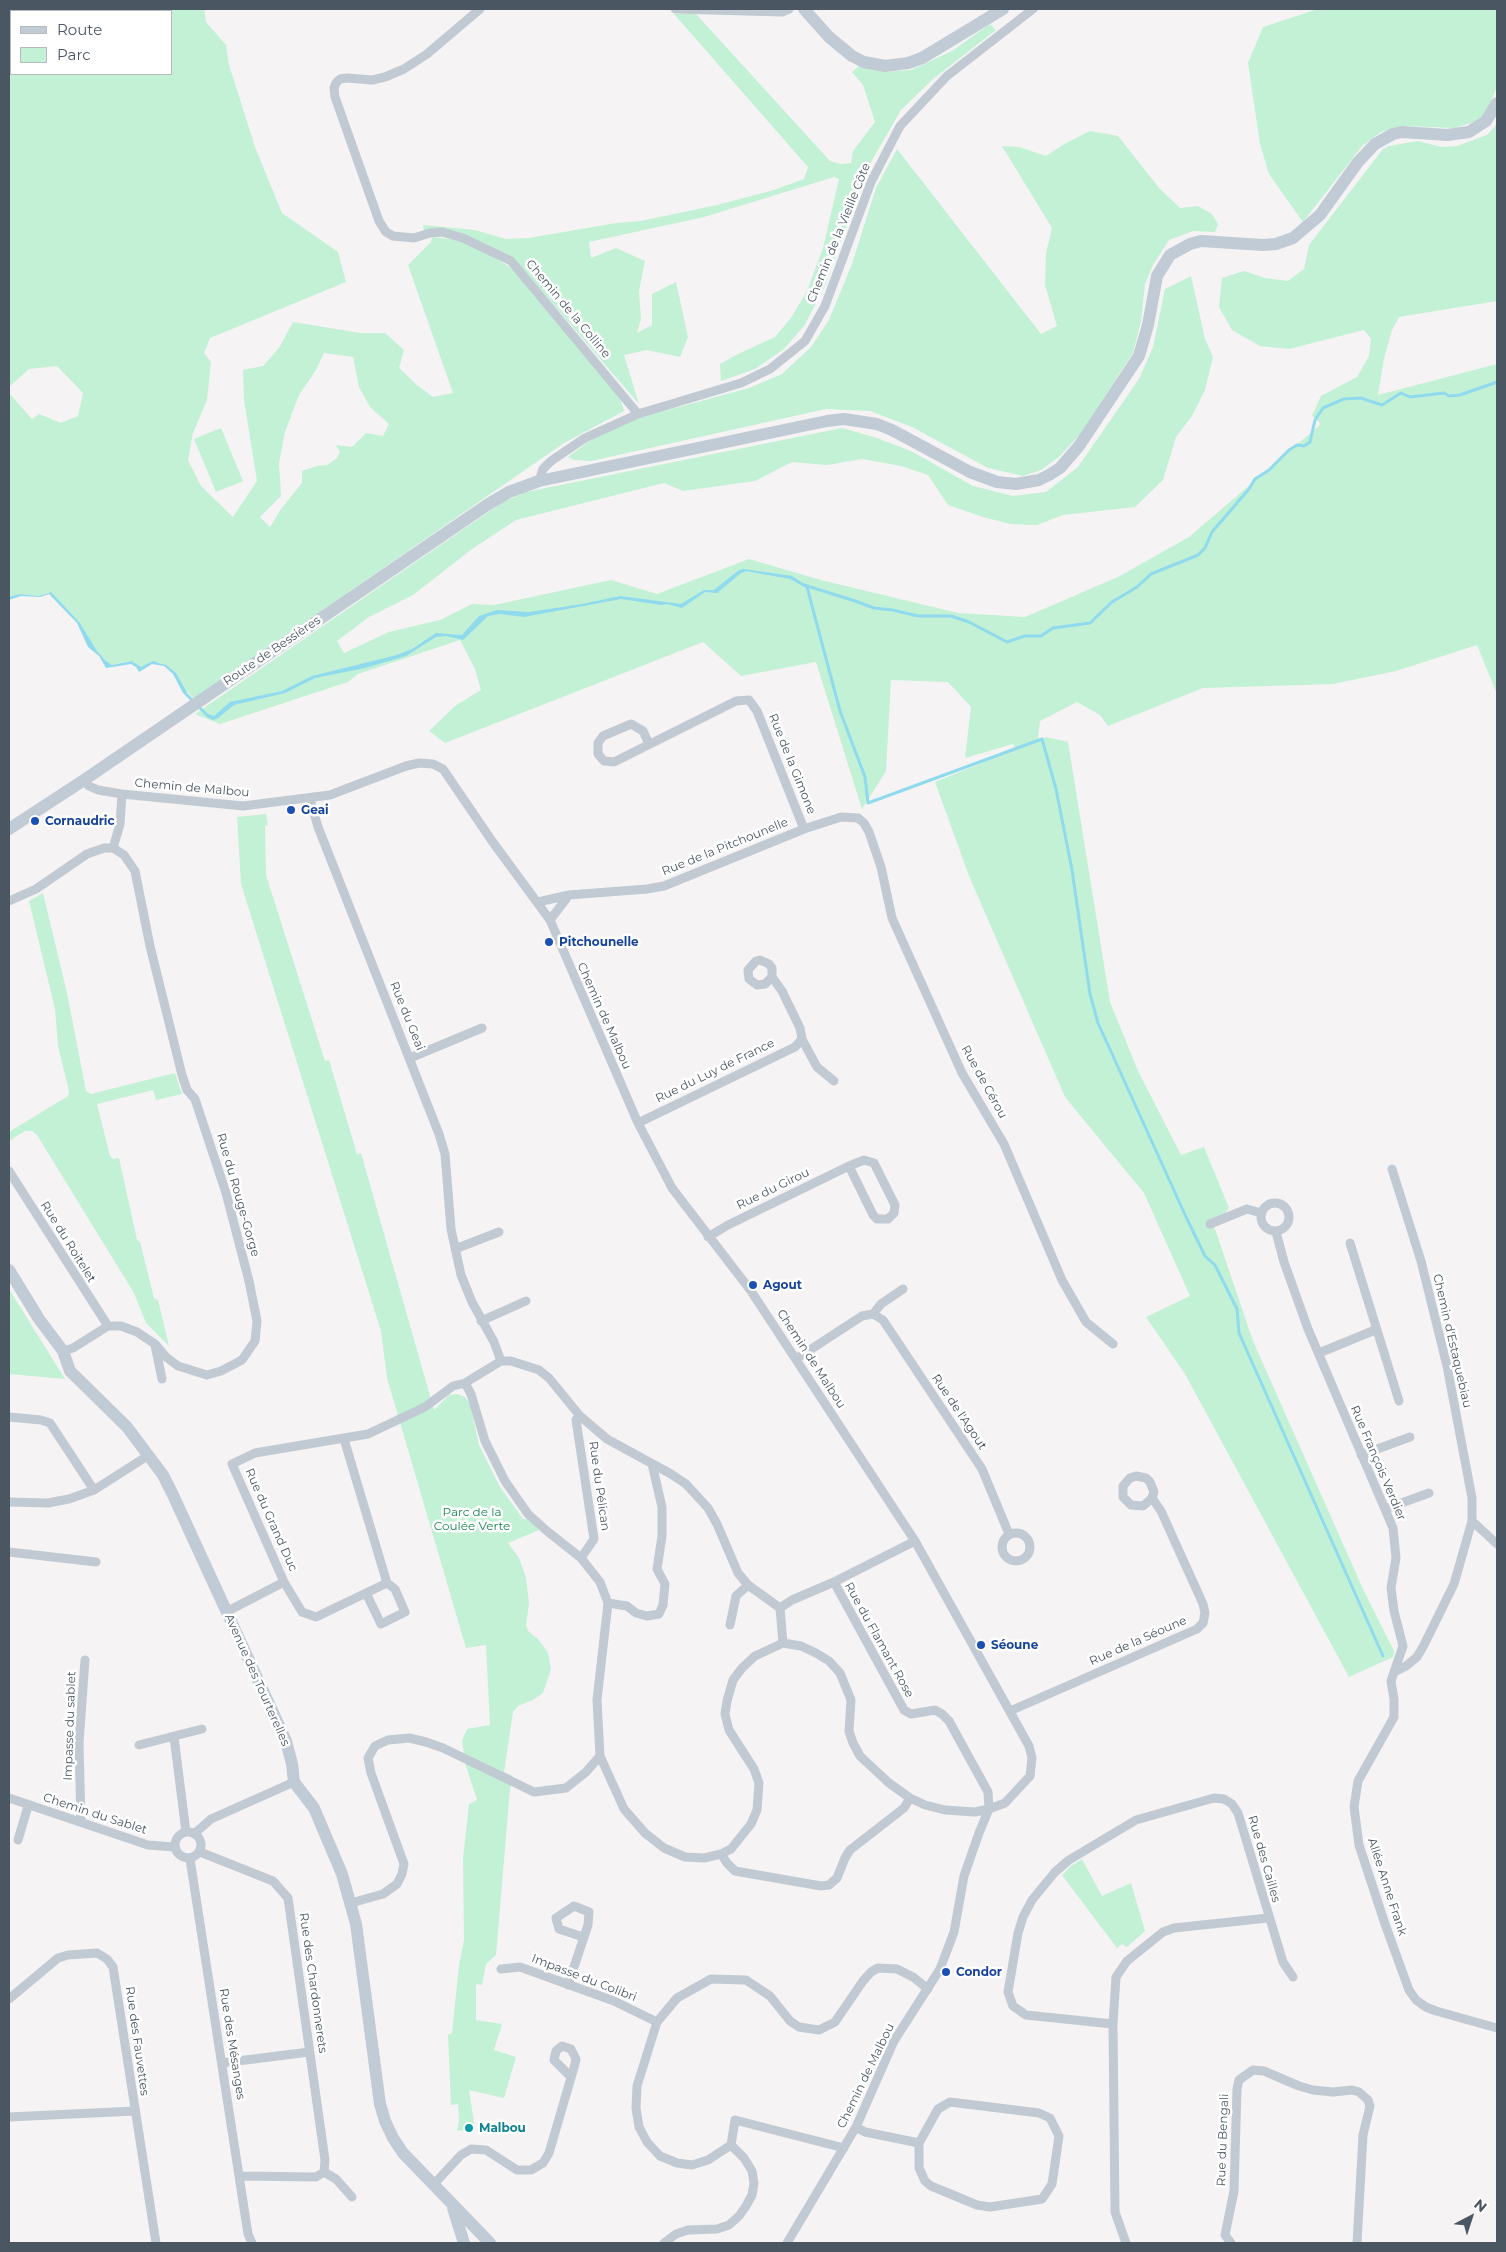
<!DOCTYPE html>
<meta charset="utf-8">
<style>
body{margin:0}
#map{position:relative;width:1506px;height:2252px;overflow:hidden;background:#f5f3f3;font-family:Montserrat,sans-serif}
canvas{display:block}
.frame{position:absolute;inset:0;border:10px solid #4a5661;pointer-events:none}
.legend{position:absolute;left:10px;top:10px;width:162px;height:65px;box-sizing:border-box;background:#fff;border:1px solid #b7bbc0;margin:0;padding:6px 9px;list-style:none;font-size:15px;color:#4a5661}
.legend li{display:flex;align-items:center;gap:10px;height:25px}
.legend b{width:25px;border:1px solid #b7bbc0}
.north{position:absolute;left:1446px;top:2192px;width:50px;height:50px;-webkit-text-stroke:4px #fff;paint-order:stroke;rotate:40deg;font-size:14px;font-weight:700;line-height:20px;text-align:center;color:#4a5661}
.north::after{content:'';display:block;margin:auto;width:18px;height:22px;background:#4a5661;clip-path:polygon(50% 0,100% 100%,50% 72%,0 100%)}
</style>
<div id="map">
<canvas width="1506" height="2252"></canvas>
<div class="frame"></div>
<ul class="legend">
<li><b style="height:6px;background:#c1cbd6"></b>Route</li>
<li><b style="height:14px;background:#c3f1d5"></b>Parc</li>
</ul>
<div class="north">N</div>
</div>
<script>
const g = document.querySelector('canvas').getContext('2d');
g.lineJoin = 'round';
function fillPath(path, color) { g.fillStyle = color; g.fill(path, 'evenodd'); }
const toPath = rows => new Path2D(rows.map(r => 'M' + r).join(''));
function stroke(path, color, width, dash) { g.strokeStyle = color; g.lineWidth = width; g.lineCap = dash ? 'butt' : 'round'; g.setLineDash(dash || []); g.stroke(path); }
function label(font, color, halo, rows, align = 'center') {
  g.font = font + ' Montserrat,sans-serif'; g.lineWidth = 5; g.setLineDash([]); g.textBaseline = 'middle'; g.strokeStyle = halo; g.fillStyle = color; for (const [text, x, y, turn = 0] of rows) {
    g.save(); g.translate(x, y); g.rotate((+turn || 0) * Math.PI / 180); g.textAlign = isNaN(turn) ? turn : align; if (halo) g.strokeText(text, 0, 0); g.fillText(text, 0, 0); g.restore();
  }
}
const green = toPath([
 [64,9,204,9,206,22,226,45,229,65,255,147,282,213,338,252,346,282,210,338,204,353,211,362,207,400,193,433,188,460,201,486,233,517,257,481,244,400,243,370,263,366,279,348,293,322,360,333,385,333,404,350,399,368,417,385,433,397,453,393,408,265,431,242,432,237,459,240,491,255,520,274,620,398,624,411,564,443,194,699,184,688,176,673,160,662,149,664,143,668,132,661,112,665,106,661,97,651,80,623,49,592,39,596,19,594,9,597,9,393,32,419,39,414,61,423,78,416,83,393,57,366,29,369,9,387,9,30,11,30,11,74,171,74,171,11,63,11],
 [324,353,353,357,359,387,370,407,389,424,383,436,366,433,352,447,336,445,340,452,337,458,327,465,317,466,302,471,302,483,281,509,270,527,260,517,281,496,279,463,285,432,299,395,316,370],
 [1318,9,1497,9,1497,86,1488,110,1477,121,1455,128,1403,126,1381,132,1362,146,1303,222,1269,174,1260,144,1248,63,1263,27],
 [674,14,696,14,830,161,840,164,851,163,853,151,875,122,863,85,852,72,859,66,883,72,911,70,952,51,990,24,996,30,933,79,901,110,867,169,825,286,804,326,784,349,755,369,721,381,720,364,738,354,775,337,791,318,807,291,823,248,839,179,834,177,704,217,589,242,591,258,616,248,645,261,639,291,641,319,637,333,652,325,652,294,676,282,688,337,680,357,647,350,624,355,639,404,514,259,465,235,424,231,423,225,475,230,506,239,529,238,616,223,641,221,717,205,774,190,804,179,808,167],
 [1497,124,1497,301,1399,317,1392,330,1384,358,1378,395,1497,364,1497,694,1477,645,1396,671,1333,684,1203,688,1108,726,1100,715,1077,702,1040,721,1038,737,1039,740,1046,737,1068,742,1110,1002,1138,1071,1181,1155,1204,1147,1229,1208,1214,1226,1253,1341,1363,1589,1394,1651,1393,1657,1349,1677,1185,1374,1146,1317,1190,1296,1144,1193,1065,1097,969,876,935,782,1016,749,1013,744,965,758,971,707,948,682,891,680,886,771,862,809,816,662,741,676,703,642,445,743,429,731,455,706,481,690,475,669,460,640,358,674,348,682,220,724,195,714,503,502,526,492,842,428,874,437,911,451,973,486,1013,496,1046,492,1078,467,1139,379,1153,347,1165,289,1191,276,1205,339,1213,357,1205,390,1192,416,1176,437,1163,480,1135,507,1063,515,1037,525,1010,524,983,517,948,505,928,475,901,466,862,459,827,465,792,462,755,481,683,491,664,483,516,520,472,549,413,595,369,617,337,641,344,653,389,632,440,620,472,604,494,605,611,580,657,594,749,559,821,580,958,613,1025,617,1118,577,1189,537,1321,424,1312,416,1321,396,1357,377,1369,356,1371,339,1364,330,1289,349,1260,346,1232,330,1219,307,1222,278,1244,271,1265,278,1288,281,1304,269,1309,245,1383,149,1389,146,1418,141,1441,147,1457,146,1487,135],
 [1090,131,1118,136,1160,189,1180,208,1198,206,1212,214,1218,224,1215,232,1193,231,1169,240,1153,265,1145,284,1141,321,1133,353,1080,434,1059,457,1041,470,1023,476,988,468,912,427,870,411,826,409,591,461,574,460,568,457,596,436,642,417,749,388,782,374,811,347,829,320,852,264,876,188,897,149,1041,334,1057,326,1045,285,1046,253,1052,228,1002,146,1019,147,1046,156,1066,143],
 [221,428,243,481,216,492,194,439],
 [266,814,268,825,265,826,266,875,325,1061,329,1060,357,1154,361,1153,434,1410,449,1395,457,1394,465,1397,470,1404,479,1445,500,1487,523,1519,528,1519,539,1530,508,1543,519,1558,526,1578,529,1603,526,1626,529,1632,538,1639,548,1653,551,1669,543,1693,533,1700,518,1706,513,1712,504,1772,513,1776,510,1789,496,1955,486,1964,482,1985,476,1984,476,2020,502,2024,494,2050,516,2057,504,2098,469,2090,475,2129,457,2131,459,2121,458,2104,451,2105,448,2035,452,2033,459,1965,464,1940,463,1858,469,1804,477,1800,466,1766,462,1741,467,1729,490,1725,486,1645,466,1648,387,1378,381,1331,241,884,237,817],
 [43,893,67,993,86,1091,91,1094,175,1073,182,1094,156,1100,153,1090,97,1104,110,1156,113,1159,119,1158,137,1240,140,1242,154,1298,158,1300,169,1346,146,1323,134,1293,37,1135,32,1131,25,1131,9,1141,9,1132,68,1096,69,1091,58,1046,55,1009,29,901],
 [9,1289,65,1379,9,1374],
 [1082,1859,1102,1896,1131,1883,1145,1931,1127,1947,1122,1944,1117,1948,1062,1875,1071,1866]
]);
const water = toPath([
 [744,569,792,576,806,585,808,589,790,579,746,571,740,574,717,593,705,592,682,608,667,604,661,605,621,599,524,617,500,614,488,616,463,640,446,636,436,637,406,656,365,668,315,678,285,693,234,705,218,718,213,720,207,717,183,693,173,674,164,666,152,664,139,672,136,667,131,664,106,668,99,656,88,647,77,623,49,594,40,597,21,596,9,600,9,597,19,594,39,596,51,592,80,623,97,651,106,661,112,665,132,661,141,667,153,661,166,665,176,673,188,694,208,714,214,716,230,702,282,691,312,676,397,655,412,649,436,633,462,635,479,616,497,610,529,612,582,604,620,596,681,604,704,590,714,590,739,570]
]);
const stream = toPath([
 [804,585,855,601,874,608,893,610,918,616,951,616,969,622,1007,642,1025,636,1041,636,1053,628,1090,623,1112,602,1137,587,1151,574,1198,555,1205,548,1212,532,1249,489,1255,479,1269,470,1289,450,1297,445,1304,446,1310,442,1315,420,1323,408,1344,399,1361,398,1382,405,1401,393,1410,397,1444,393,1449,396,1460,395,1497,382],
 [807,587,840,711,865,777,868,803,1042,739,1056,789,1072,870,1090,994,1098,1023,1187,1219,1205,1256,1215,1265,1237,1309,1239,1333,1383,1656]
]);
const street = toPath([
 [480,9,427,54,404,69,385,77,372,80,347,78,340,79,336,83,334,88,335,97,379,221,386,232,393,236,414,238,430,233,442,232,463,238,511,261,638,414],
 [675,9,782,12,789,9],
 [539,481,543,469,551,461,585,438,638,414,741,383,770,369,805,341,825,306,871,182,900,126,947,76,1033,9],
 [649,744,643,731,631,724,603,736,598,743,598,754,604,761,614,762,736,701,749,700,757,711,804,829],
 [84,780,89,786,98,790,122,794,243,806,330,795,406,766,419,763,433,764,443,769,492,841,550,920,638,1123,672,1188,751,1291,915,1541,1029,1746,1032,1758,1030,1776,1005,1803,989,1809,979,1833,964,1876,954,1932,940,1969,894,2041,856,2127,787,2243],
 [310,799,318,827,439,1134,445,1154,451,1229,461,1275,472,1302,494,1342,501,1361],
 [9,901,36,889,87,854,104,848,113,848,120,824,122,794],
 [538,902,569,895,647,889,664,886,804,829,841,817,858,818,864,823,869,832,881,867,892,918,962,1073,1004,1144,1062,1280,1086,1322,1113,1344],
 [550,920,569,895],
 [772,977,765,984,757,985,749,979,748,970,756,961,760,960,769,964,772,968,772,977,782,991,800,1028,802,1039],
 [410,1058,482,1028],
 [638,1123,795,1047,802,1039,817,1067,834,1081],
 [1392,1169,1421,1261,1447,1366,1472,1498,1472,1521,1454,1584,1424,1645,1417,1657,1406,1666,1394,1672],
 [9,1171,108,1326],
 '1261 1217a14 14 0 1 1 28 0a14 14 0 1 1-28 0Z',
 [1210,1224,1247,1209,1261,1213],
 [1276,1232,1284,1262,1308,1329,1393,1528,1396,1558,1391,1588,1394,1611,1403,1646,1391,1681,1394,1699,1394,1717,1358,1781,1354,1807,1359,1845,1385,1924,1409,1990,1416,2000,1426,2007,1436,2011,1497,2028],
 [708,1237,728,1225,849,1166,864,1160,874,1163,895,1205,894,1213,888,1219,877,1219,873,1215,849,1166],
 [1350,1243,1399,1401],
 [455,1249,499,1232],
 [873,1314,881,1304,903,1289],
 [481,1321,526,1301],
 [155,1345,162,1379],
 [63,1351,73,1348,108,1326,121,1326,137,1332,155,1344,166,1357,178,1366,207,1375,221,1371,242,1360,255,1341,257,1321,249,1281,226,1193,195,1099,187,1090,182,1075,150,946,135,871,124,855,113,848],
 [1319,1353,1375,1330],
 [796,1359,862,1316,873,1314,883,1320,982,1469,1009,1534],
 [465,1383,471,1394,485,1441,505,1481,528,1514,547,1531,581,1558,600,1582,608,1603,597,1700,600,1756,624,1809,645,1833,664,1848,685,1857,704,1858,721,1854,731,1849,751,1824,757,1810,759,1783,754,1769,729,1730,725,1714,727,1701,733,1680,742,1668,755,1656,783,1643,801,1646,816,1653,829,1661,840,1673,851,1700,849,1731,853,1743,860,1756,889,1783,910,1798,925,1805,945,1810,975,1812,989,1809,988,1792,949,1721,942,1714,935,1710,911,1714,904,1710,834,1582],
 [580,1416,576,1420,594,1539,581,1558],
 [9,1417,41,1420,50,1423,94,1490],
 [344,1439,387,1583,316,1617,302,1612,284,1582,232,1464,255,1453,368,1434,425,1407,453,1386,465,1383,501,1361,511,1361,539,1370,549,1378,580,1416,607,1439,671,1474,686,1484,708,1508,717,1524,738,1573,748,1585,780,1608],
 [1361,1455,1410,1437],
 [9,1502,48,1503,69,1499,94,1490,149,1455],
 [1385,1509,1429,1493],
 [1472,1521,1497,1544],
 '1002 1547a14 14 0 1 1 28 0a14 14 0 1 1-28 0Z',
 [9,1552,96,1562],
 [366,1593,381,1624,405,1612,395,1589,387,1583],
 [608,1603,627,1606,636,1613,647,1616,659,1614,663,1605,665,1584,657,1569,662,1536,662,1507,652,1464],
 [226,1612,284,1582],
 [730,1625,736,1596,748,1585],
 [783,1643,780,1608,792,1600,834,1582,915,1541],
 [1010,1711,1197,1629,1203,1623,1205,1613,1203,1604,1161,1511,1152,1498,1154,1492,1150,1482,1146,1478,1136,1476,1130,1478,1123,1486,1123,1497,1131,1505,1143,1506,1152,1498],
 [174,1737,186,1832],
 [139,1745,202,1729],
 [9,1798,148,1845,174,1847],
 [81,1822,79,1743,85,1660],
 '175 1845a13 13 0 1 1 26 0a13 13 0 1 1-26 0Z',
 [194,1834,211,1819,294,1782],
 [18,1840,28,1806],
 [200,1852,273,1881,288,1898,325,2160,324,2172,316,2177,240,2176],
 [721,1854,727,1863,735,1871,821,1886,829,1885,837,1878,845,1858,850,1850,904,1808,910,1798],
 [190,1859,248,2234,252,2243],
 [351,1903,383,1894,397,1884,402,1874,404,1864,371,1773,368,1758,375,1746,388,1740,399,1739,409,1738,426,1742,443,1748,534,1792,566,1788,586,1772,600,1756],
 [501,1969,520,1967,614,2001,657,2022],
 [568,1985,588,1925,589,1912,574,1906,556,1918,559,1929,583,1937],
 [9,1999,58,1958,68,1955,97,1953,107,1959,113,1967,156,2243],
 [1113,2024,1026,2015,1013,2006,1008,1992,1018,1933,1023,1917,1032,1900,1055,1872,1069,1860,1136,1820,1214,1798,1224,1799,1232,1804,1238,1813,1283,1962,1293,1977],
 [222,2063,309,2052],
 [9,2117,135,2111],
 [856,2127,865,2132,919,2143,919,2168,925,2181,931,2186,977,2205,990,2207,1042,2199,1052,2184,1059,2136,1050,2118,1039,2113,950,2102,938,2109,919,2143],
 [731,2145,735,2120,844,2148],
 [324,2172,336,2179,352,2197],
 [434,2184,461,2155,471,2149,486,2150,517,2170,531,2170,543,2163,549,2153,575,2064,576,2059,571,2049,562,2046,556,2051,554,2060,571,2077],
 [664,2243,676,2234,688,2230,717,2229,729,2225,739,2216,746,2206,752,2195,754,2183,752,2171,744,2158,731,2145,708,2160,692,2165,677,2163,660,2156,647,2142,639,2127,636,2108,637,2086,657,2022,677,1998,711,1979,746,1980,770,1996,790,2021,799,2027,819,2030,835,2022,863,1981,871,1972,878,1968,897,1969,913,1977,928,1989],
 [1126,2243,1115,2212,1113,2024,1116,1977,1127,1961,1163,1932,1174,1928,1268,1918],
 [1231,2243,1225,2235,1234,2191,1237,2089,1239,2080,1253,2070,1264,2071,1299,2086,1313,2090,1333,2092,1352,2090,1359,2092,1368,2100,1370,2106,1363,2135,1357,2243]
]);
const secondary = toPath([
 [804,9,829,37,852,56,864,62,885,66,908,63,922,58,1003,9],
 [9,829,84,780,487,505,509,492,539,481,827,421,844,419,877,424,892,430,970,472,997,482,1016,484,1039,480,1049,475,1060,468,1079,446,1139,356,1148,325,1157,276,1170,255,1190,244,1201,241,1263,245,1276,244,1293,238,1320,215,1358,162,1375,144,1393,134,1402,132,1447,135,1469,132,1486,121,1497,103],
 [9,1270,39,1319,63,1351,70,1371,127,1427,163,1475,173,1495,286,1741,292,1764,294,1782,314,1808,342,1874,356,1924,380,2104,385,2121,393,2138,403,2153,490,2243],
 [453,2208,464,2243]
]);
const markers = [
 [291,810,5,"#1a4fb4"],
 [35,821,5,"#1a4fb4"],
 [549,942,5,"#1a4fb4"],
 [753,1285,5,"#1a4fb4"],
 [981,1645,5,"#1a4fb4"],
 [946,1972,5,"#1a4fb4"],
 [469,2128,5,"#0f9aa8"]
];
const streetNames = [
 ["Chemin de la Vieille Côte",839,233,-68],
 ["Chemin de la Colline",568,309,50],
 ["Route de Bessières",272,651,-34],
 ["Rue de la Gimone",792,764,68],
 ["Chemin de Malbou",192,788,5],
 ["Rue de la Pitchounelle",725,847,-22],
 ["Rue du Geai",407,1016,68],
 ["Chemin de Malbou",604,1016,66],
 ["Rue du Luy de France",715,1071,-26],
 ["Rue de Cérou",984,1082,61],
 ["Rue du Girou",773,1189,-26],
 ["Rue du Rouge-Gorge",238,1195,74],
 ["Rue du Roitelet",68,1242,58],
 ["Chemin d'Estaquebiau",1452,1341,77],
 ["Chemin de Malbou",811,1359,57],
 ["Rue de l'Agout",959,1412,56],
 ["Rue François Verdier",1378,1463,67],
 ["Rue du Pélican",599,1486,82],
 ["Rue du Grand Duc",271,1520,66],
 ["Rue du Flamant Rose",879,1640,61],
 ["Rue de la Séoune",1138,1641,-24],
 ["Avenue des Tourterelles",257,1680,66],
 ["Impasse du sablet",70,1726,-88],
 ["Chemin du Sablet",95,1814,18],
 ["Rue des Cailles",1264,1859,74],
 ["Allée Anne Frank",1387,1887,72],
 ["Impasse du Colibri",584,1978,21],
 ["Rue des Chardonnerets",313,1983,82],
 ["Rue des Fauvettes",137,2041,82],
 ["Rue des Mésanges",232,2044,81],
 ["Chemin de Malbou",866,2076,-64],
 ["Rue du Bengali",1223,2140,-88]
];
const transitNames = [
 ["Geai",301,810],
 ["Cornaudric",45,821],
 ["Pitchounelle",559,942],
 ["Agout",763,1285],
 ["Séoune",991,1645],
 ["Condor",956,1972]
];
const parkNames = [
 ["Parc de la",472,1512],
 ["Coulée Verte",472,1526]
];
const cultureNames = [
 ["Malbou",479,2128]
];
fillPath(green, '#c3f1d5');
fillPath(water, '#90daee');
stroke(stream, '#90daee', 3);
stroke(street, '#c1cad2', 9);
stroke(secondary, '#c1cbd6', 12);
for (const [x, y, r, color] of markers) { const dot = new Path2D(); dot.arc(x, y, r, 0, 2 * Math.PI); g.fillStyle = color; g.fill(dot); stroke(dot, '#fff', 2); }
label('12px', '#4a5661', '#fff', streetNames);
label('bold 12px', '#164399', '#fff', transitNames, 'left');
label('12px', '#17864f', '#fff', parkNames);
label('bold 12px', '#0d838f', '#fff', cultureNames, 'left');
</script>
